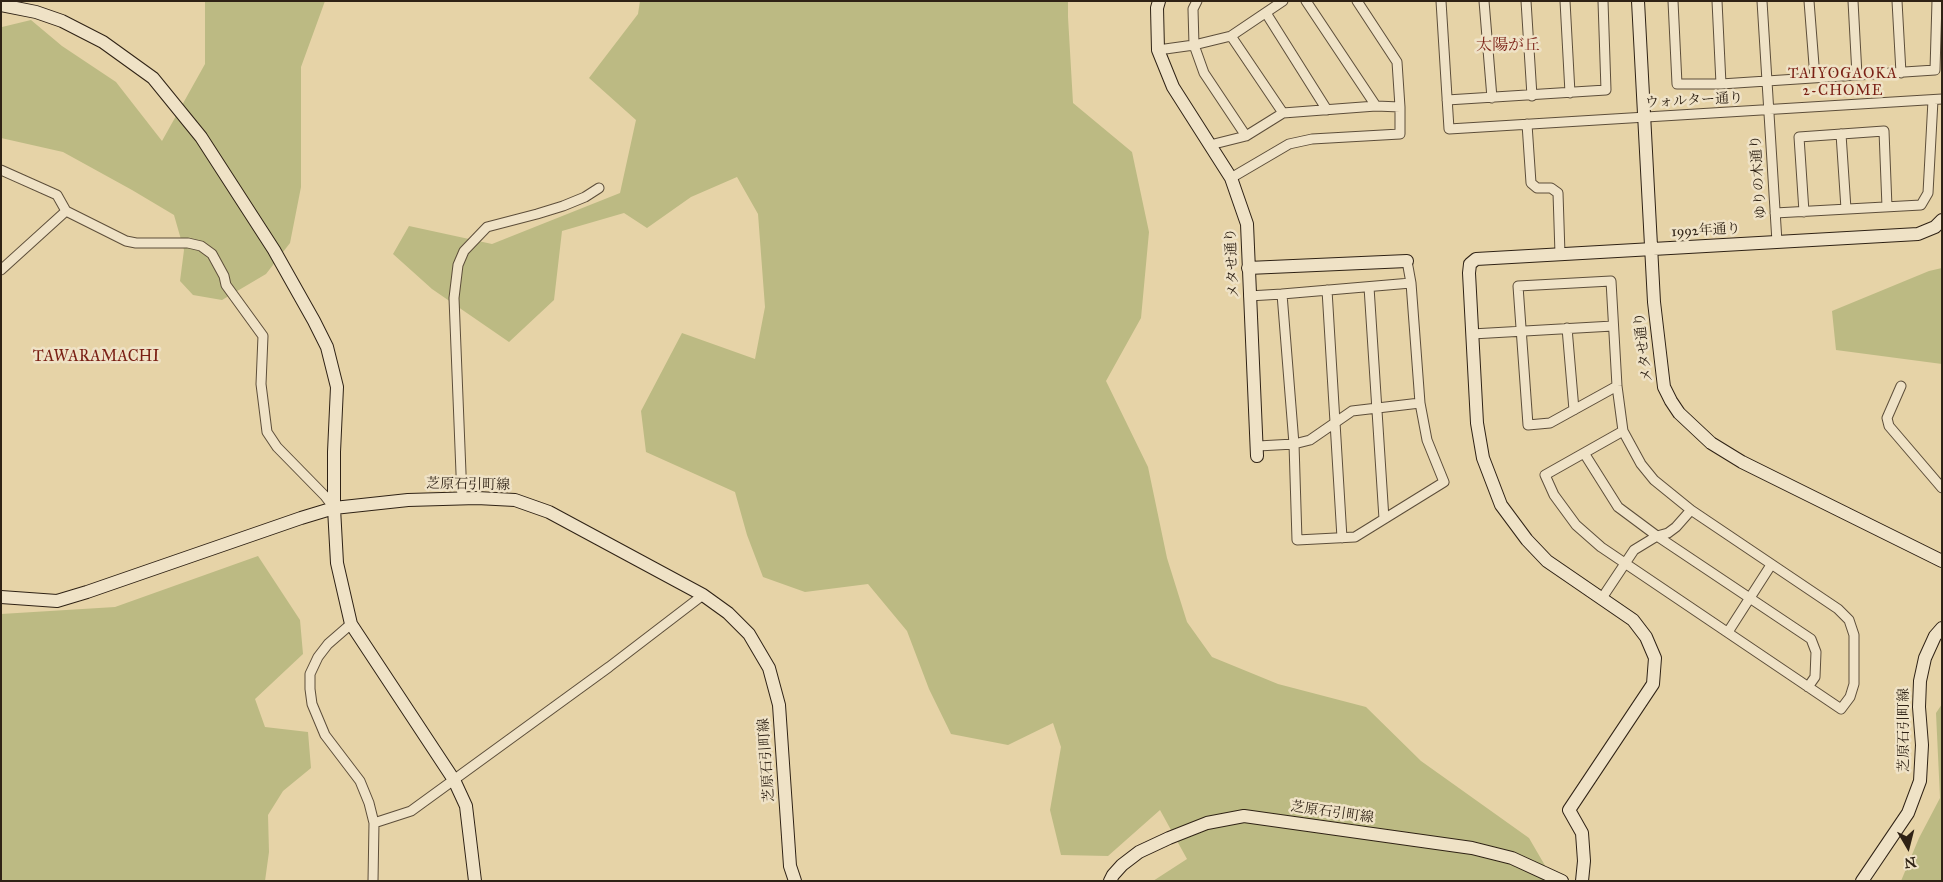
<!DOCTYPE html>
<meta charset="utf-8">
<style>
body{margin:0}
#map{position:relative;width:1943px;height:882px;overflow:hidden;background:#e6d3a7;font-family:"IM FELL Great Primer",serif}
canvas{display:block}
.frame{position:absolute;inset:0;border:2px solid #2f2215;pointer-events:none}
.north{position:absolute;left:1883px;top:822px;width:50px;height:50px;-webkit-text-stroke:4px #efe2c6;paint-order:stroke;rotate:172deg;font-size:14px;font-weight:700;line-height:20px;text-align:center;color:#2f2215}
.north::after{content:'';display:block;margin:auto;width:18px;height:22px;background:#2f2215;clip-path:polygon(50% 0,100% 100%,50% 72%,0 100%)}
</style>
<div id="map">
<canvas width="1943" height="882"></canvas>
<div class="frame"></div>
<div class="north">N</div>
</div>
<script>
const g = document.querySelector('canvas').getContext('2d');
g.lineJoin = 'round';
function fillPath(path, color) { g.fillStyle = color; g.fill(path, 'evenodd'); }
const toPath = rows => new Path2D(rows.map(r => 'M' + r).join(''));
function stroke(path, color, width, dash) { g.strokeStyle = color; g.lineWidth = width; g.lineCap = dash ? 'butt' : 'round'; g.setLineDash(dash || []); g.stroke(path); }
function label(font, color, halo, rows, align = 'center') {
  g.font = font + ' "IM FELL Great Primer","Noto Serif JP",serif'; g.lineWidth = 5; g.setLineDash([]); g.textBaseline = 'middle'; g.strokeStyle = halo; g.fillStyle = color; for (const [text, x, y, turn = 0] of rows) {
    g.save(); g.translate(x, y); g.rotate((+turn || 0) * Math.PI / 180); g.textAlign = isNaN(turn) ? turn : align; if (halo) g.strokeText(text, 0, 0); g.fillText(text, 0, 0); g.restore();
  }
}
const green = toPath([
 [205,1,325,1,301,67,301,187,290,243,266,274,222,300,193,295,180,281,184,250,174,215,132,190,63,152,1,138,2,27,31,20,62,46,116,82,162,141,205,64],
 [640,1,1068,1,1068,17,1073,103,1132,152,1149,232,1141,318,1106,381,1148,467,1167,558,1187,622,1212,657,1278,684,1366,707,1421,761,1529,838,1554,881,1153,881,1187,859,1160,810,1108,856,1061,855,1050,810,1061,747,1053,723,1008,745,951,734,929,689,907,631,868,584,805,592,763,577,747,535,735,492,646,452,641,411,682,333,755,359,765,307,758,214,737,177,691,197,647,228,624,213,562,231,554,300,509,342,432,289,393,254,409,226,492,244,620,193,636,120,589,78,638,14],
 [1942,268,1942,364,1836,350,1832,311,1929,271],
 [258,556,300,620,303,654,255,699,265,727,308,732,311,768,283,791,268,815,269,852,265,881,1,881,1,614,115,607],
 [1942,704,1942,881,1901,881,1919,838,1940,798,1936,713]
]);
const street = toPath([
 [1197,1,1193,9,1194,45,1204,73,1246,136],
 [1306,1,1376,106],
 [1441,1,1449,129,1942,99],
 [1484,1,1492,98],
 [1526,1,1532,96],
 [1565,1,1570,93],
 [1673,1,1677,84,1721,84,1935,70,1937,1],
 [1717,1,1721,84],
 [1762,1,1777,242],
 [1809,1,1815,78],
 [1853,1,1857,75],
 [1897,1,1901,73],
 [1266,13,1327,110],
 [1231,36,1283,113],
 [1158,50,1194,45,1231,36,1283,1],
 [1447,100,1606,90,1603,1],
 [1527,124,1531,183,1537,188,1551,188,1558,193,1560,254],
 [1841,134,1846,209],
 [1210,145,1246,136,1283,113,1376,106,1400,107],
 [1,170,57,195,66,211,126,241,136,243,188,243,201,246,212,254,224,276,226,285,263,336,261,384,267,432,277,447,325,496,334,508],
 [1231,178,1289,144,1312,139,1400,134,1400,107,1397,62,1357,1],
 [1804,212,1799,137,1884,131,1887,207],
 [1775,213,1921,205,1928,193,1933,100],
 [1407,261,1411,283,1420,403,1427,440,1444,482,1355,537,1297,540,1294,444,1282,294,1411,283],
 [1,270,66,211],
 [1369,287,1384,519],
 [1327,290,1342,538],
 [1249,296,1282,294],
 [1567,328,1574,410],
 [1472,334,1613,326],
 [1617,386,1550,423,1528,425,1518,286,1611,281,1617,386,1623,431],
 [1901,386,1887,418,1889,426,1942,488],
 [1623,431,1641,464,1654,480,1691,510,1676,527,1668,533,1657,536,1618,507,1584,453,1623,431],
 [1258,446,1294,444,1310,440,1352,411,1420,403],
 [1584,453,1545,475,1554,495,1576,525,1601,547,1841,709,1850,697,1854,684,1854,635,1849,620,1838,609,1691,510],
 [462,498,454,298,458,265,464,251,487,227,537,214,563,206,585,197,599,188],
 [1602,598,1634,550,1657,536,1811,639,1816,652,1815,677,1808,687],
 [351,624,328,644,318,657,310,674,310,689,312,704,325,735,360,781,369,803,374,823,373,881],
 [1728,632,1771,565],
 [374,823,411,811,609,667,703,595]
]);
const secondary = toPath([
 [1159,1,1157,8,1158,50,1173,87,1231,178,1247,224,1257,456],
 [1638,1,1654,302,1664,387,1671,401,1679,413,1711,443,1742,462,1942,561],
 [1,5,36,12,62,21,103,42,153,78,201,137,274,250,314,321,327,347,337,387,334,452,334,508,337,563,351,624,454,780,466,806,475,881],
 [1248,268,1407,261],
 [1,597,57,601,87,592,301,518,334,508,408,500,477,498,515,500,549,512,703,595,728,613,749,634,769,668,779,705,790,866,795,881],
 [1110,881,1113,875,1122,865,1139,852,1169,838,1207,823,1244,816,1472,848,1512,858,1562,881],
 [1582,881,1584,861,1582,833,1569,810,1653,684,1655,658,1646,637,1633,620,1547,561,1527,540,1501,505,1483,458,1477,423,1469,273,1470,264,1476,259,1918,234,1935,227,1942,220],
 [1862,881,1908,813,1920,781,1922,745,1919,707,1920,681,1925,658,1935,636,1942,628]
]);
const streetNames = [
 ["ウォルター通り",1694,101,-3],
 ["ゆりの木通り",1759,177,-94],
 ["1992年通り",1706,231,-3],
 ["メタせ通り",1233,263,-93],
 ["メタせ通り",1644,347,-97],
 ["芝原石引町線",468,485,1],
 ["芝原石引町線",1905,730,-90],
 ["芝原石引町線",767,760,-94],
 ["芝原石引町線",1332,813,8]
];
const neighbourhoodNames = [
 ["TAIYOGAOKA",1843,74],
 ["2-CHOME",1843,91]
];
const quarterNames = [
 ["太陽が丘",1508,46],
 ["TAWARAMACHI",96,357]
];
fillPath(green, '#bcba83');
stroke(street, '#5d4e3a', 11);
stroke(secondary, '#2f2215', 14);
stroke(street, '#efe2c6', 9);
stroke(secondary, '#efe2c6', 12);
label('14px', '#2f2215', '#efe2c6', streetNames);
g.letterSpacing = '1px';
label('15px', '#7a1f14', '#efe2c6', neighbourhoodNames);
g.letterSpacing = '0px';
label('16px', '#7a1f14', '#efe2c6', quarterNames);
</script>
